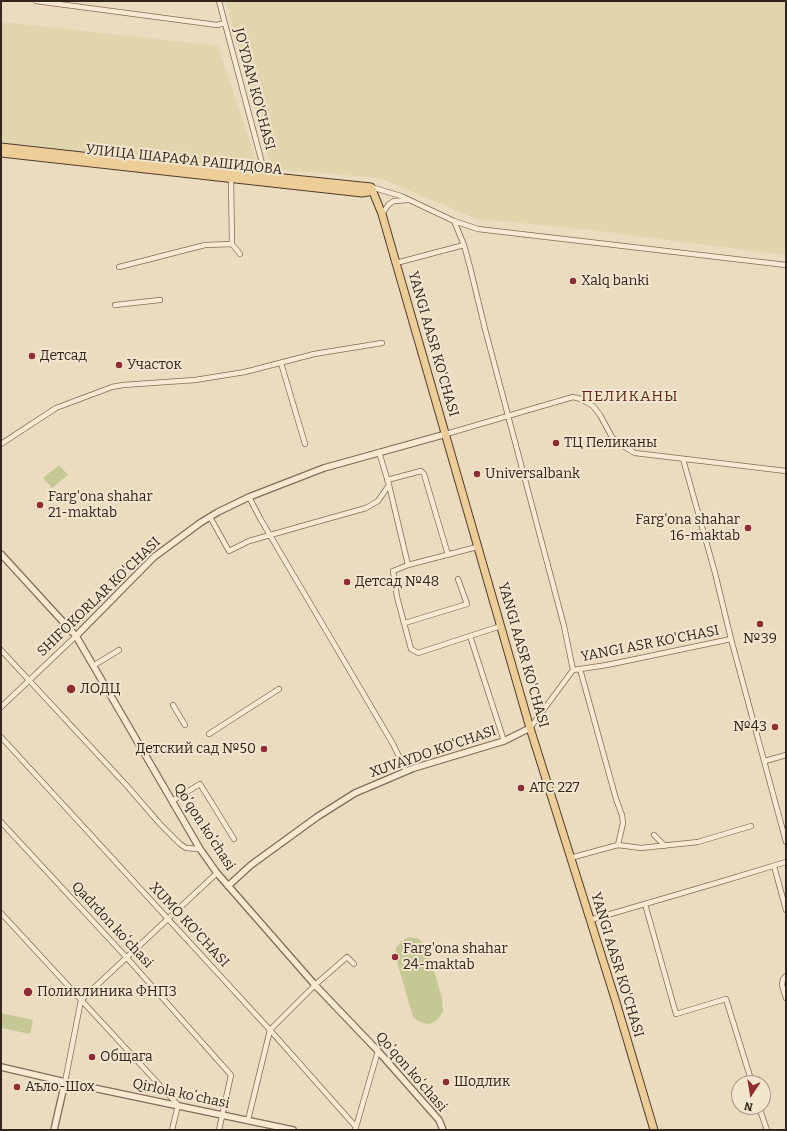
<!DOCTYPE html>
<meta charset="utf-8">
<style>
body{margin:0}
#map{position:relative;width:787px;height:1131px;overflow:hidden;background:#ebdbbf;font-family:Bitter,serif}
canvas{display:block}
.frame{position:absolute;inset:0;border:2px solid #33261c;pointer-events:none}
.north{position:absolute;left:731px;top:1075px;width:40px;height:40px;box-sizing:border-box;background:#f3e6ce;border:1px solid #a69987;border-radius:50%;rotate:192deg;font-size:11px;font-weight:700;line-height:16px;text-align:center;color:#33261c}
.north::after{content:'';display:block;margin:auto;width:14px;height:18px;background:#8f2c33;clip-path:polygon(50% 0,100% 100%,50% 72%,0 100%)}
</style>
<div id="map">
<canvas width="787" height="1131"></canvas>
<div class="frame"></div>
<div class="north">N</div>
</div>
<script>
const g = document.querySelector('canvas').getContext('2d');
g.lineJoin = 'round';
function fillPath(path, color) { g.fillStyle = color; g.fill(path, 'evenodd'); }
const toPath = rows => new Path2D(rows.map(r => 'M' + r).join(''));
function stroke(path, color, width, dash) { g.strokeStyle = color; g.lineWidth = width; g.lineCap = dash ? 'butt' : 'round'; g.setLineDash(dash || []); g.stroke(path); }
function label(font, color, halo, rows, align = 'center') {
  g.font = font + ' Bitter,serif'; g.lineWidth = 4; g.setLineDash([]); g.textBaseline = 'middle'; g.strokeStyle = halo; g.fillStyle = color; for (const [text, x, y, turn = 0] of rows) {
    g.save(); g.translate(x, y); g.rotate((+turn || 0) * Math.PI / 180); g.textAlign = isNaN(turn) ? turn : align; if (halo) g.strokeText(text, 0, 0); g.fillText(text, 0, 0); g.restore();
  }
}
const farmland = toPath([
 [226,1,786,1,786,255,575,228,477,219,380,178,272,169],
 [1,22,218,46,260,172,1,143]
]);
const green = toPath([
 [59,465,68,475,52,488,43,478],
 [409,937,419,939,426,947,429,954,442,998,443,1012,436,1021,432,1023,427,1024,420,1022,413,1017,395,955,396,948,402,941],
 [1,1013,33,1020,30,1034,1,1028]
]);
const minor = toPath([
 [36,1,217,25,225,23],
 [219,1,266,178],
 [231,179,232,244],
 [371,187,401,196,454,221,478,229,786,265],
 [382,214,389,204,394,201,408,200],
 [454,221,464,245,470,267,485,329,564,626,573,670],
 [396,263,464,245],
 [119,267,205,245,232,244,240,254],
 [115,305,160,300],
 [281,363,305,444],
 [446,434,573,397,581,399,593,406,600,415,612,437,619,444,635,453,786,471],
 [1,444,56,408,112,387,123,385,195,380,245,372,314,354,382,343],
 [379,452,389,485,408,565,393,571,397,597,411,649,418,653,470,636,504,741],
 [683,459,715,573,731,639,786,842],
 [387,480,421,471,424,474,448,555],
 [249,497,261,520,393,744,406,771],
 [210,517,229,551,249,541,366,508,378,501,389,485],
 [408,565,477,547],
 [405,623,467,604,458,579],
 [470,636,501,626],
 [1,650,128,787,160,824,180,844,186,848,200,849],
 [93,666,119,650],
 [580,669,616,799,622,815,623,823,618,845],
 [173,705,185,725],
 [1,707,76,636],
 [530,728,573,670,607,665,731,639],
 [209,734,279,689],
 [1,737,270,1030,356,1127,355,1130],
 [765,761,786,755],
 [172,801,200,784,234,839],
 [1,822,127,958,231,1075,219,1130],
 [654,835,665,846],
 [570,858,618,845,641,848,698,842,751,826],
 [774,866,786,910],
 [645,904,676,1014,726,999,752,1083],
 [1,913,178,1105,172,1130],
 [590,920,720,882,786,862],
 [786,976,783,979,782,985,786,998],
 [65,1082,81,1000,217,873],
 [759,1107,767,1130],
 [248,1120,270,1030,315,985,347,957,354,964],
 [356,1127,378,1051]
]);
const tertiary = toPath([
 [1,554,76,636,200,849,217,873,315,985,378,1051,439,1120,443,1130],
 [76,636,154,557,200,523,218,512,249,497,324,468,446,434],
 [228,886,251,865,317,817,355,793,414,768,504,741,530,728],
 [1,1067,65,1082,293,1130],
 [54,1130,65,1082]
]);
const primary = toPath([
 [1,147,226,172,371,187,382,214,396,263,530,728,616,1002,654,1130],
 [1,153,362,193,373,191]
]);
const markers = [
 [573,281,4,"#8f2c33"],
 [32,356,4,"#8f2c33"],
 [119,365,4,"#8f2c33"],
 [556,443,4,"#8f2c33"],
 [477,474,4,"#8f2c33"],
 [40,505,4,"#8f2c33"],
 [748,528,4,"#8f2c33"],
 [347,582,4,"#8f2c33"],
 [760,624,4,"#8f2c33"],
 [71,689,5,"#8f2c33"],
 [775,727,4,"#8f2c33"],
 [264,749,4,"#8f2c33"],
 [521,788,4,"#8f2c33"],
 [395,957,4,"#8f2c33"],
 [28,992,5,"#8f2c33"],
 [92,1057,4,"#8f2c33"],
 [446,1082,4,"#8f2c33"],
 [17,1087,4,"#8f2c33"]
];
const streetNames = [
 ["JO'YDAM KO'CHASI",254,89,75],
 ["УЛИЦА ШАРАФА РАШИДОВА",184,160,6],
 ["YANGI AASR KO'CHASI",433,344,74],
 ["SHIFOKORLAR KO'CHASI",99,597,-44],
 ["YANGI ASR KO'CHASI",650,644,-11],
 ["YANGI AASR KO'CHASI",523,655,74],
 ["XUVAYDO KO'CHASI",433,752,-19],
 ["Qoʻqon koʻchasi",204,827,57],
 ["Qadrdon koʻchasi",112,925,47],
 ["XUMO KO'CHASI",189,925,47],
 ["YANGI AASR KO'CHASI",617,965,73],
 ["Qoʻqon koʻchasi",411,1072,49],
 ["Qirlola koʻchasi",181,1094,12]
];
const poiNames = [
 ["Xalq banki",581,281],
 ["Детсад",40,356],
 ["Участок",127,365],
 ["ТЦ Пеликаны",564,443],
 ["Universalbank",485,474],
 ["Farg'ona shahar",48,497],
 ["21-maktab",48,513],
 ["Farg'ona shahar",740,520,"right"],
 ["16-maktab",740,536,"right"],
 ["Детсад №48",355,582],
 ["№39",760,639,"center"],
 ["ЛОДЦ",80,689],
 ["№43",767,727,"right"],
 ["Детский сад №50",256,749,"right"],
 ["АТС 227",529,788],
 ["Farg'ona shahar",403,949],
 ["24-maktab",403,965],
 ["Поликлиника ФНПЗ",37,992],
 ["Общага",100,1057],
 ["Шодлик",454,1082],
 ["Аъло-Шох",25,1087]
];
const neighbourhoodNames = [
 ["ПЕЛИКАНЫ",630,397]
];
fillPath(farmland, '#e0d5ad');
fillPath(green, '#c5c894');
stroke(minor, '#836c59', 6);
stroke(tertiary, '#836c59', 8);
stroke(primary, '#503b2d', 9);
stroke(minor, '#f7e9d2', 4.5);
stroke(tertiary, '#f7e9d2', 5.5);
stroke(primary, '#edcd98', 7);
for (const [x, y, r, color] of markers) { const dot = new Path2D(); dot.arc(x, y, r, 0, 2 * Math.PI); g.fillStyle = color; g.fill(dot); stroke(dot, '#f3e6ce', 1.5); }
label('14px', '#33261c', '#f3e6ce', streetNames);
label('14px', '#33261c', '#f3e6ce', poiNames, 'left');
g.letterSpacing = '1px';
label('15px', '#5d271e', '#f3e6ce', neighbourhoodNames);
g.letterSpacing = '0px';
</script>
